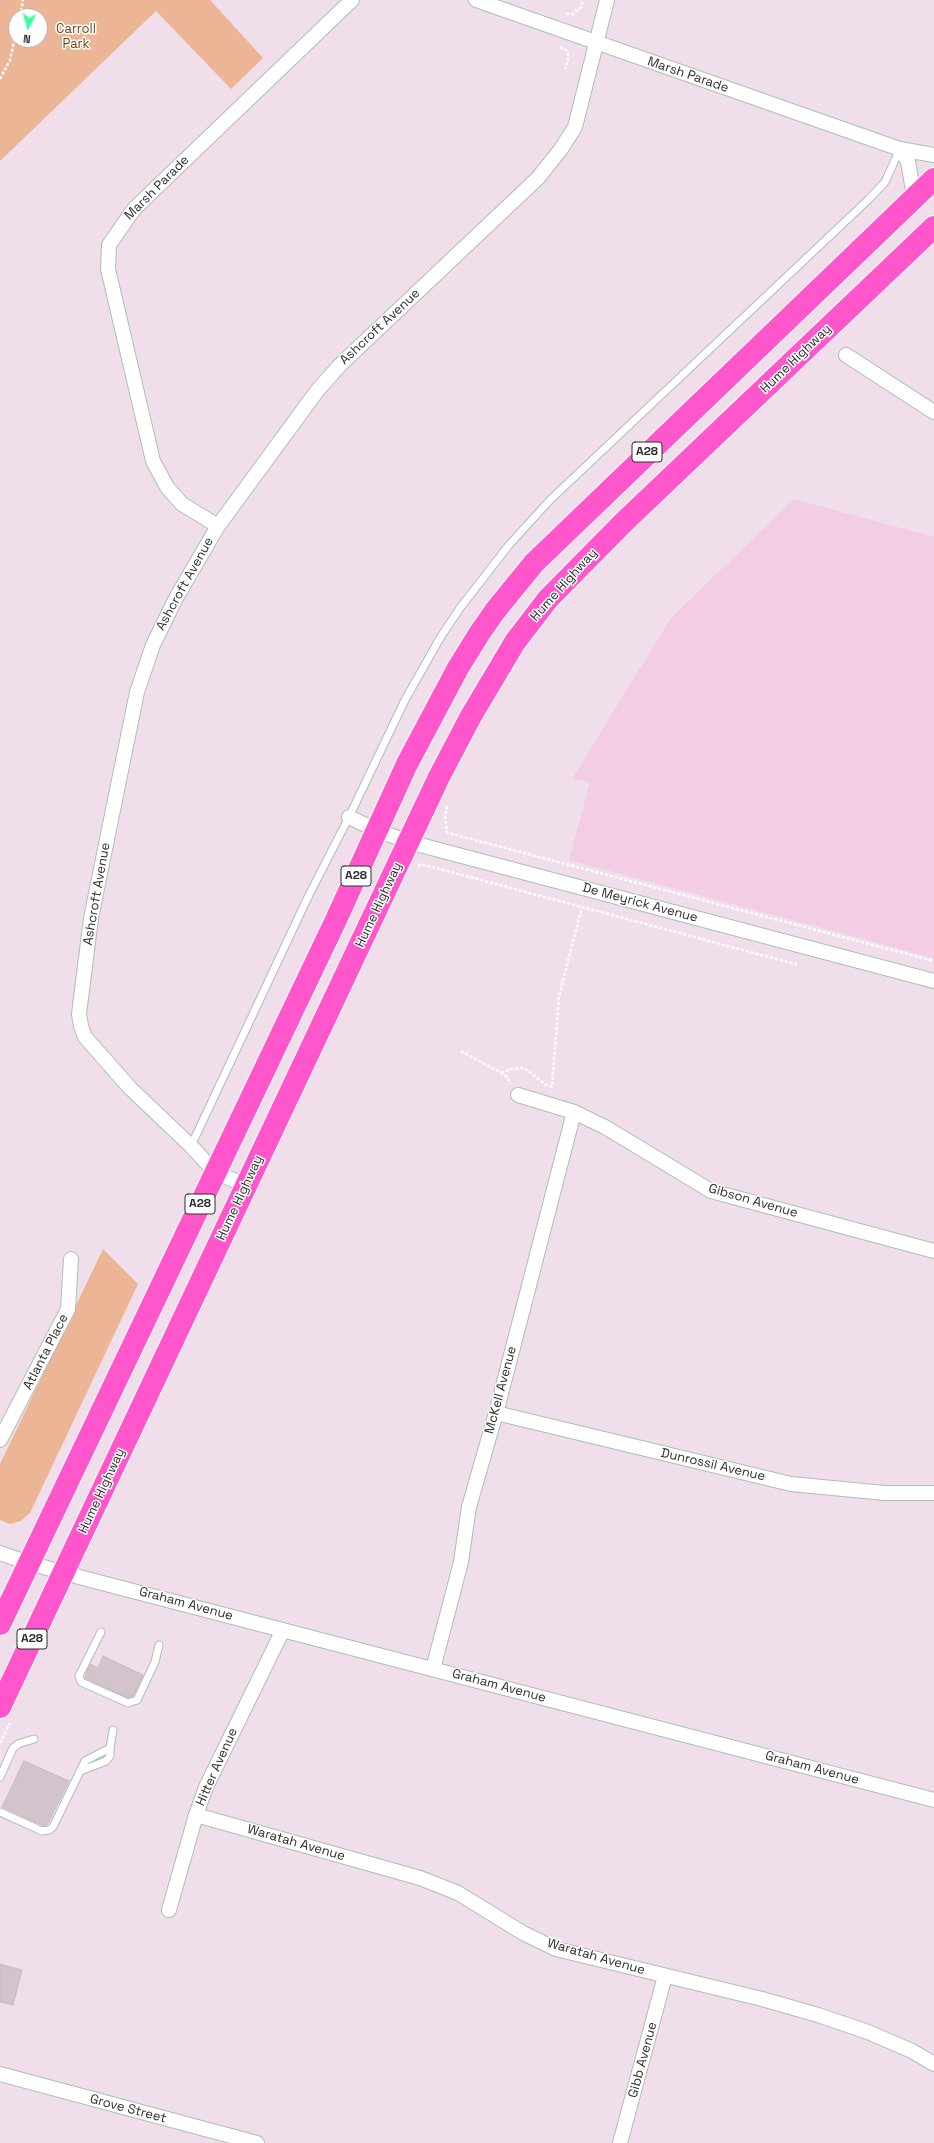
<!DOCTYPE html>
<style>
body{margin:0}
#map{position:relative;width:934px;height:2143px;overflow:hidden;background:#f0deeb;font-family:"Space Grotesk",sans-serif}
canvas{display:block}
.north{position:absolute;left:8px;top:8px;width:40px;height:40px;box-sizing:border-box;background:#fff;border:1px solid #ababab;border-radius:50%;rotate:186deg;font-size:11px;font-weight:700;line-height:16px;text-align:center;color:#2d2d2d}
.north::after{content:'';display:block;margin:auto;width:14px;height:18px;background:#3cffa2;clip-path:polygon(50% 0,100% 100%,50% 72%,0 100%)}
</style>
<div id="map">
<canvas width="934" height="2143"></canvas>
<div class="north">N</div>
</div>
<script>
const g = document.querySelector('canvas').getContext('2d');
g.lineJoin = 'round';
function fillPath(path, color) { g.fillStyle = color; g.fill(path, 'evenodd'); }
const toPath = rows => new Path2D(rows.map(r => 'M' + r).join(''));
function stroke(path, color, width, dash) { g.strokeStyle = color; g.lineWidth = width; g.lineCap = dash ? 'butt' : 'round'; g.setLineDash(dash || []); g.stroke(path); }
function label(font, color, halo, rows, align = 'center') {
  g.font = font + ' "Space Grotesk",sans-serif'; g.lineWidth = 3; g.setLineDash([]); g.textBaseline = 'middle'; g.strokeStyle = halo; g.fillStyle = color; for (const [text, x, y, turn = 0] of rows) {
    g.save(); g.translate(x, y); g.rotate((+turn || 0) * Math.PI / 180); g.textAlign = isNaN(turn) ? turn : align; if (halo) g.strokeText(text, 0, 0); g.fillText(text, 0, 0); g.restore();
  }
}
const education = toPath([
 [794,499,934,537,934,958,569,860,590,782,572,779,671,618]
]);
const green = toPath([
 [0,0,210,0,263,58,231,89,156,11,0,161],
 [16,16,40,16,40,40,16,40],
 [103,1249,138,1284,30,1513,21,1521,10,1524,0,1520,0,1464]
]);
const building = toPath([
 [103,1656,143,1675,133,1696,128,1698,85,1678,90,1664,98,1668,103,1656],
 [24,1761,69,1781,47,1825,44,1826,2,1807,24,1761],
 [0,1964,22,1970,13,2005,0,2002,0,1964]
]);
const path = toPath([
 [566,14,573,14,581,7,583,0],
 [20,16,23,0],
 [560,47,566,50,569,56,565,69],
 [0,79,10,60,16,32],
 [447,806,445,817,447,832,452,834,934,961],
 [418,866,421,864,799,965],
 [461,1051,505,1075,511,1084],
 [501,1073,511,1069,524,1068,545,1084,552,1087,559,996,582,907],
 [0,1743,10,1723]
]);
const service = toPath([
 [191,1146,308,897,349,817,405,700,440,638,460,608,509,545,550,500,869,199,885,182,900,149],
 [101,1632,79,1676,81,1682,128,1703,137,1700,155,1662,159,1645],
 [80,1771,106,1761,110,1756,110,1748],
 [0,1777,13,1748,18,1744,34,1739],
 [0,1812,42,1831,49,1830,53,1827,85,1761,110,1748,113,1730]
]);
const minor = toPath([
 [476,0,900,149,934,155],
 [900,149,908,161,914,197],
 [846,355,934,412],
 [218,526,182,504,167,487,153,461,108,269,109,245,134,209,352,0],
 [349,817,376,830,409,842,934,981],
 [518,1095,574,1112,605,1127,711,1191,934,1251],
 [247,1186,215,1172,191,1146,130,1088,85,1037,81,1026,79,1014,91,918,137,692,153,645,176,598,218,526,317,391,340,365,538,178,561,149,575,127,607,0],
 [496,1413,791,1484,885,1493,934,1493],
 [0,1440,68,1309,71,1259],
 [0,1553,29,1563,83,1578,934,1800],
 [433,1669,461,1562,469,1507,496,1413,574,1112],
 [196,1815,420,1878,458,1893,523,1933,556,1949,762,1999,818,2015,868,2032,912,2051,934,2064],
 [169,1910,196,1815,206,1787,283,1630],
 [0,2074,257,2143],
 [620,2143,665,1976]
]);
const trunk = toPath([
 [0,1624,335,922,407,764,458,668,479,634,495,611,534,563,934,179],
 [0,1707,439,777,471,716,515,642,548,599,624,522,934,227]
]);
const shields = [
 [647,452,30],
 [356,876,30],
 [200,1204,30],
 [32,1639,30]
];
const shieldNames = [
 ["A28",647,452],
 ["A28",356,876],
 ["A28",200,1204],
 ["A28",32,1639]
];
const parkNames = [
 ["Carroll",76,29],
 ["Park",76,44]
];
const streetNames = [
 ["Marsh Parade",688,75,19],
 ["Marsh Parade",157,188,-45],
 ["Ashcroft Avenue",380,327,-43],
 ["Hume Highway",796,359,-44],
 ["Ashcroft Avenue",185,584,-61],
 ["Hume Highway",564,585,-48],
 ["Ashcroft Avenue",97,894,-80],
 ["De Meyrick Avenue",640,903,15],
 ["Hume Highway",379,905,-65],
 ["Hume Highway",240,1198,-65],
 ["Gibson Avenue",753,1201,16],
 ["Atlanta Place",46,1352,-63],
 ["McKell Avenue",501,1390,-75],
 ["Dunrossil Avenue",713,1465,13],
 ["Hume Highway",102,1491,-65],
 ["Graham Avenue",186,1604,15],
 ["Graham Avenue",499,1686,15],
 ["Hitter Avenue",217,1767,-66],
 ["Graham Avenue",812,1768,15],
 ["Waratah Avenue",296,1843,16],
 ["Waratah Avenue",596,1957,16],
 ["Gibb Avenue",643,2060,-75],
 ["Grove Street",128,2109,15]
];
fillPath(education, '#f2cde4');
fillPath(green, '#ebb596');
fillPath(building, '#d2c3cd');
stroke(building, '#ccb7c5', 1);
stroke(service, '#aebeb6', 9);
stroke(minor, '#aebeb6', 16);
stroke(trunk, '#fff', 24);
stroke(path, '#fff', 2.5, [3, 2]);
stroke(service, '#fff', 7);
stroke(minor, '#fff', 14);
stroke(trunk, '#ff57cb', 22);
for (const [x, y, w] of shields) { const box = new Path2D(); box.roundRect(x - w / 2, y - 10, w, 20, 3); g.fillStyle = '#fff'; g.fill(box); stroke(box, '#2d2d2d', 1); }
label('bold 12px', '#2d2d2d', null, shieldNames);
label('13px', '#744413', '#fff', parkNames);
label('13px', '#2d2d2d', '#fff', streetNames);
</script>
